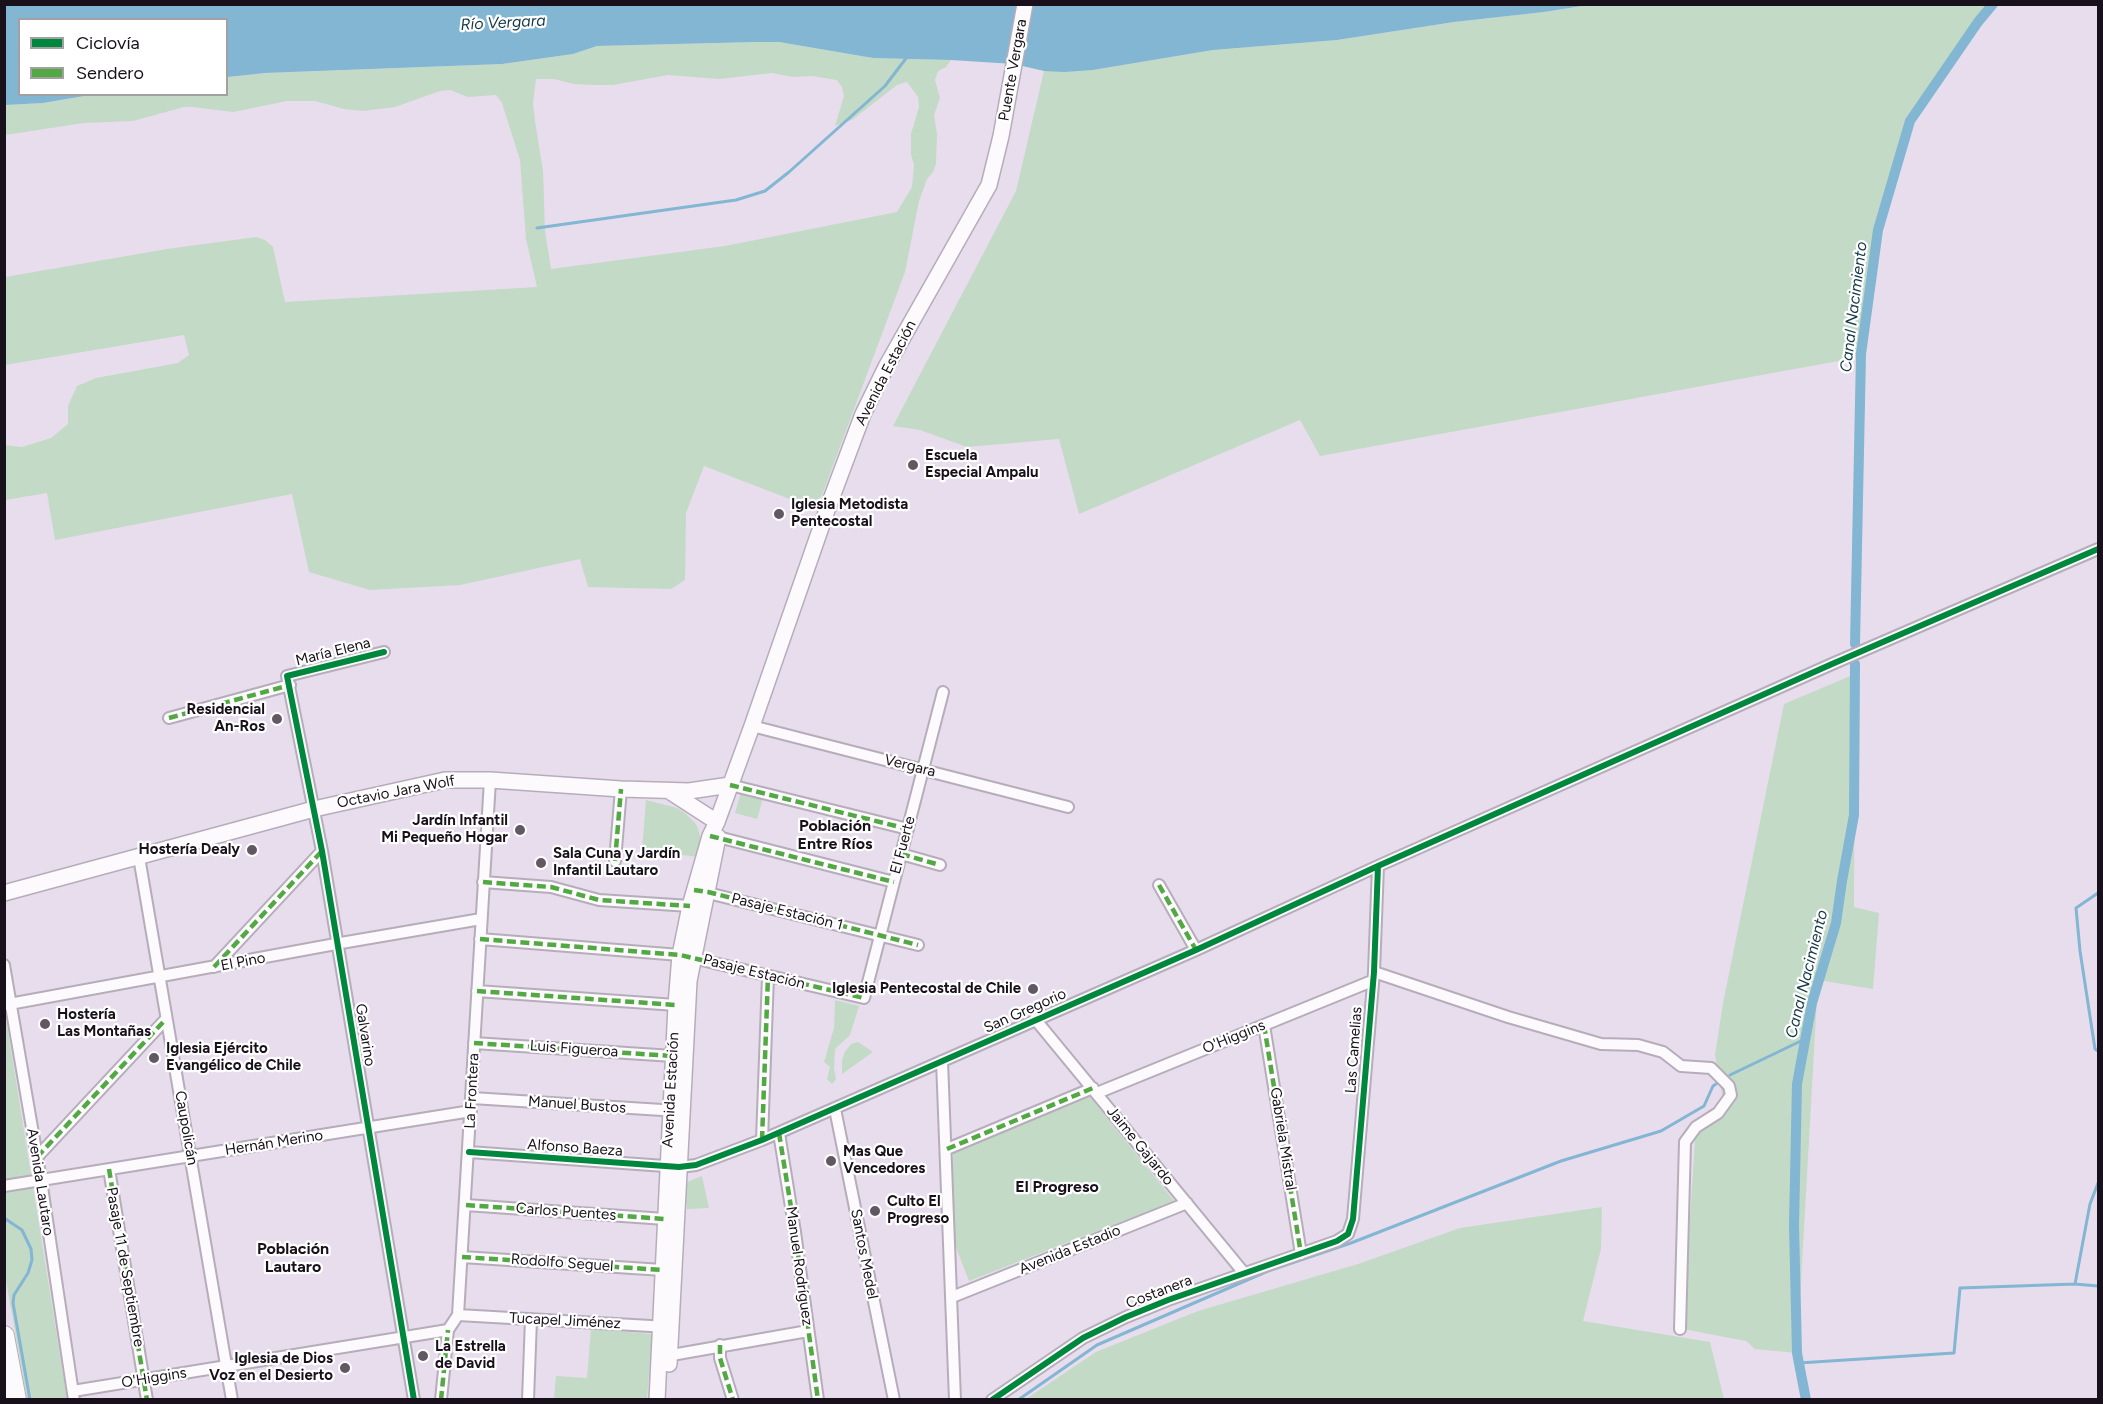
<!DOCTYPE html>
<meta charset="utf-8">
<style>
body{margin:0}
#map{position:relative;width:2103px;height:1404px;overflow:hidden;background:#e8dded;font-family:Figtree,sans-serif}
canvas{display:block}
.frame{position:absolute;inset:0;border:6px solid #18101a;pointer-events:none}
.legend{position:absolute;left:18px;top:18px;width:210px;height:78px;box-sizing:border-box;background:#fff;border:2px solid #a39fa3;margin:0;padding:8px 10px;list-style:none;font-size:18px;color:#18101a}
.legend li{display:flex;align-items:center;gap:12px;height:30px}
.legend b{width:30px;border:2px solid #a39fa3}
</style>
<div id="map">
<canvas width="2103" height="1404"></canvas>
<div class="frame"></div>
<ul class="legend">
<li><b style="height:8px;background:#00873e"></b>Ciclovía</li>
<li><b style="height:8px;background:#52a842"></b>Sendero</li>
</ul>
</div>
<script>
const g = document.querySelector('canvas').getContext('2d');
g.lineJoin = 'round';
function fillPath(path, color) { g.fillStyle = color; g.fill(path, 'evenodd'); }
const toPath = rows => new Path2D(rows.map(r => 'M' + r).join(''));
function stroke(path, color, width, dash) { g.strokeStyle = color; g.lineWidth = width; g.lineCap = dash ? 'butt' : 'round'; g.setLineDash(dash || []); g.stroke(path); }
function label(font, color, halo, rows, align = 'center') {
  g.font = font + ' Figtree,sans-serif'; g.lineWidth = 4.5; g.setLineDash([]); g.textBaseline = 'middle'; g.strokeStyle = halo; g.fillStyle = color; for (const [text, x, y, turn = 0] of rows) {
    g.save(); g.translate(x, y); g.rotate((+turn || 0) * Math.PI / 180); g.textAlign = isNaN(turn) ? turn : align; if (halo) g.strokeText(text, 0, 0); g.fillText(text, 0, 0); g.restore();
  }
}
const green = toPath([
 [1588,5,1993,5,1978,22,1910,121,1878,230,1860,357,1320,456,1300,420,1079,514,1059,439,967,447,920,430,893,426,1016,191,1044,71,1093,70,1213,50,1337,40,1454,22,1544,12],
 [755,42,779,42,873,58,951,60,946,67,938,71,935,80,940,98,934,115,937,134,936,164,933,172,927,179,919,201,905,272,822,495,813,508,704,466,686,513,685,580,671,589,588,587,580,559,460,585,370,590,309,572,292,494,55,540,47,493,5,500,5,445,22,447,51,438,68,424,68,406,77,386,96,378,178,363,189,355,184,335,5,365,5,277,167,249,256,237,265,240,273,247,285,302,537,287,526,239,520,160,502,103,496,95,468,97,450,90,440,91,395,107,363,111,344,109,315,101,287,101,233,112,193,107,184,107,133,121,84,123,5,135,5,105,43,103,90,95,226,94,227,77,243,74,502,64,573,54,597,46],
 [772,73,793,77,812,76,837,80,842,87,844,96,835,126,852,120,897,85,907,82,918,97,919,107,911,134,911,154,914,165,912,187,897,212,725,246,551,269,545,231,543,171,535,121,533,103,536,79,554,79,574,84,594,85,613,85,668,75,719,79],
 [1855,674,1854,907,1879,913,1873,989,1818,980,1797,1353,1755,1349,1746,1341,1683,1329,1695,1139,1701,1130,1725,1112,1715,1055,1723,1003,1784,704],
 [741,792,763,798,757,819,735,813],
 [646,800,677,808,685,813,696,824,699,832,701,841,701,857,642,851],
 [835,1000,859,1006,850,1035,835,1049,834,1068,836,1079,832,1084,827,1079,830,1067,824,1062,834,1028],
 [4,1006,67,1399,27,1399,5,1275],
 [858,1042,873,1052,842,1074,842,1060,845,1052,851,1044],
 [1090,1097,1174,1201,969,1281,950,1232,953,1152],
 [702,1176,709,1208,687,1209,685,1183],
 [1602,1207,1601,1249,1583,1321,1710,1342,1724,1399,1026,1399,1096,1352,1198,1311,1358,1264,1460,1228],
 [591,1329,652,1334,647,1399,554,1399,556,1376,587,1378]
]);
const water = toPath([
 [5,5,1588,5,1544,12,1454,22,1337,40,1213,50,1093,70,1064,72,1044,71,1014,64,951,60,873,58,779,42,755,42,597,46,573,54,502,64,265,73,227,77,226,20,20,20,20,94,90,95,43,103,5,105]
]);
const stream = toPath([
 [537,228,736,200,765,191,789,172,885,86,907,57],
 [2098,893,2076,908,2080,951,2095,1049,2098,1051],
 [1730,1075,1805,1039],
 [4,1218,22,1230,31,1249,32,1260,28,1273,14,1295,13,1303,30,1400],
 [2075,1284,2090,1204,2098,1183],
 [1799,1363,1954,1353,1960,1288,2075,1284,2098,1286],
 [1018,1400,1097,1345,1268,1271,1351,1243,1561,1161,1661,1131,1704,1106,1713,1086,1716,1084]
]);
const canal = toPath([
 [1855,644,1861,354,1878,230,1910,121,1978,22,1993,4],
 [1806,1400,1797,1353,1794,1225,1797,1084,1812,1003,1836,923,1842,881,1854,815,1855,664]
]);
const street = toPath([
 [384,652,287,676,322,851,414,1400],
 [169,718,290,685],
 [752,726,1068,807],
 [730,785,908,829],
 [714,836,894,882],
 [901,854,940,865],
 [139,857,232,1400],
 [615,861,621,789],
 [483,882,551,887,599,900,690,906],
 [1159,885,1196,950],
 [700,891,918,945],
 [480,939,680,955,864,998,943,692],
 [4,965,41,1180,74,1400],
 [214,967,322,851],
 [1374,972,1508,1017,1601,1044,1638,1045,1663,1052,1681,1066,1711,1068,1729,1086,1731,1095,1718,1113,1696,1127,1685,1142,1680,1329],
 [477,991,676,1005],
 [4,1005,341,943,481,919],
 [1035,1019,1244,1273],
 [1264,1025,1301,1254],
 [474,1043,673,1056],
 [942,1061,955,1400],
 [1097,1093,1372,981],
 [472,1098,678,1111],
 [835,1109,894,1400],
 [779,1133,795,1232,818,1400],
 [762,1140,768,976],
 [947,1149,1093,1088],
 [469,1152,679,1167,696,1165,762,1140,1196,950,1378,866,1832,664,2098,549],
 [37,1157,166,1019],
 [109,1169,147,1400],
 [4,1186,471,1111],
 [466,1205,665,1219],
 [462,1257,663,1270],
 [952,1297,1187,1203],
 [458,1315,668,1327],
 [720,1345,720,1358,733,1400],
 [666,1356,808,1331],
 [73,1391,448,1330],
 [441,1400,448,1330,458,1315,490,780],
 [528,1400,531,1319],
 [992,1400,1083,1338,1126,1317,1168,1300,1337,1241,1348,1234,1353,1219,1374,972,1378,866]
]);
const secondary = toPath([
 [669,791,717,822],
 [4,893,314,809,445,780,490,780,621,789,689,791,730,785],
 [669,1364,689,981,718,837],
 [657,1400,676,1005,680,955,690,906,710,836,717,822,752,726,827,510,863,414,886,367,989,185,1001,136,1025,4]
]);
const highway = toPath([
 [4,1336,16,1400]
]);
const quiet = toPath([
 [169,718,290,685],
 [730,785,908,829],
 [710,836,894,882],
 [901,854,940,865],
 [615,861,621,789],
 [483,882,551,887,599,900,690,906],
 [1159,885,1196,950],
 [694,890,708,892,918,945],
 [480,939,680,955,864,998],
 [214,967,322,851],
 [477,991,676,1005],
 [1264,1025,1301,1254],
 [474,1043,673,1056],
 [779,1133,795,1232,818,1400],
 [762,1140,768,976],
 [947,1149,1093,1088],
 [37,1157,166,1019],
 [109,1169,147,1400],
 [466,1205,665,1219],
 [462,1257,663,1270],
 [720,1345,720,1358,733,1400],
 [441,1400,448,1330]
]);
const cycleway = toPath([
 [384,652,287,676,322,851,414,1400],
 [469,1152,679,1167,696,1165,762,1140,1196,950,1378,866,1832,664,2098,549],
 [992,1400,1083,1338,1126,1317,1168,1300,1337,1241,1348,1234,1353,1219,1374,972,1378,866]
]);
const markers = [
 [913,465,6,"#615864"],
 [779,514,6,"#615864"],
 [277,719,6,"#615864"],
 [520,830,6,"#615864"],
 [252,850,6,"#615864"],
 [541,863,6,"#615864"],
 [1033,989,6,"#615864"],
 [45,1024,6,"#615864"],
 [154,1058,6,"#615864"],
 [831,1161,6,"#615864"],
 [875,1211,6,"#615864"],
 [423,1356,6,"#615864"],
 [345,1368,6,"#615864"]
];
const streetNames = [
 ["Puente Vergara",1013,70,-80],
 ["Avenida Estación",886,373,-63],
 ["María Elena",333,652,-14],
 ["Vergara",910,766,14],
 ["Octavio Jara Wolf",396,792,-11],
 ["El Fuerte",903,845,-75],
 ["Pasaje Estación 1",787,912,14],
 ["El Pino",243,962,-11],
 ["Pasaje Estación",754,972,14],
 ["San Gregorio",1025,1011,-24],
 ["Galvarino",365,1035,81],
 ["O'Higgins",1234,1037,-22],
 ["Luis Figueroa",574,1049,4],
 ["Las Camelias",1354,1050,-86],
 ["Avenida Estación",671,1090,-87],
 ["La Frontera",472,1091,-87],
 ["Manuel Bustos",577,1105,4],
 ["Caupolicán",186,1128,80],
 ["Gabriela Mistral",1283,1139,81],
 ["Hernán Merino",274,1143,-9],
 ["Jaime Gajardo",1140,1146,51],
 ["Alfonso Baeza",575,1148,4],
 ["Avenida Lautaro",40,1182,81],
 ["Carlos Puentes",566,1212,4],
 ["Avenida Estadio",1070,1250,-22],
 ["Santos Medel",864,1254,79],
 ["Rodolfo Seguel",562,1263,4],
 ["Manuel Rodríguez",799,1266,82],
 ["Pasaje 11 de Septiembre",125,1267,80],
 ["Costanera",1159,1292,-21],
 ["Tucapel Jiménez",565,1321,3],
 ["O'Higgins",154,1378,-9]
];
const poiNames = [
 ["Escuela",925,456],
 ["Especial Ampalu",925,473],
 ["Iglesia Metodista",791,505],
 ["Pentecostal",791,522],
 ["Residencial",265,710,"right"],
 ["An-Ros",265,727,"right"],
 ["Jardín Infantil",508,821,"right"],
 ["Mi Pequeño Hogar",508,838,"right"],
 ["Hostería Dealy",240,850,"right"],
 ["Sala Cuna y Jardín",553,854],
 ["Infantil Lautaro",553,871],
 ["Iglesia Pentecostal de Chile",1021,989,"right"],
 ["Hostería",57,1015],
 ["Las Montañas",57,1032],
 ["Iglesia Ejército",166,1049],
 ["Evangélico de Chile",166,1066],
 ["Mas Que",843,1152],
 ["Vencedores",843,1169],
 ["Culto El",887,1202],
 ["Progreso",887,1219],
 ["La Estrella",435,1347],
 ["de David",435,1364],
 ["Iglesia de Dios",333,1359,"right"],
 ["Voz en el Desierto",333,1376,"right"]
];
const waterNames = [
 ["Río Vergara",503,23,-3],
 ["Canal Nacimiento",1854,307,-83],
 ["Canal Nacimiento",1807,974,-76]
];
const neighbourhoodNames = [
 ["Población",835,826],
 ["Entre Ríos",835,844],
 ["El Progreso",1057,1187],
 ["Población",293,1249],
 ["Lautaro",293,1267]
];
fillPath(green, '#c3dac6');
fillPath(water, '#82b6d3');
stroke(stream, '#82b6d3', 3);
stroke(canal, '#82b6d3', 10);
stroke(street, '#b6adba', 14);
stroke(secondary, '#b6adba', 18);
stroke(highway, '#b6adba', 22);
stroke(street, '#fcfafc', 10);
stroke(secondary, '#fcfafc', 15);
stroke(highway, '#fcfafc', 20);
stroke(quiet, '#52a842', 4.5, [9, 4.5]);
stroke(cycleway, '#00873e', 6);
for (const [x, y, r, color] of markers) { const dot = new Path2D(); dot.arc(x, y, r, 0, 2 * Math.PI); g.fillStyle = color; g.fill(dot); stroke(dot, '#fff', 2); }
label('15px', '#18101a', '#fff', streetNames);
label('bold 15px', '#18101a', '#fff', poiNames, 'left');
label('italic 16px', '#143847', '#fff', waterNames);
label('bold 16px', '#18101a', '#fff', neighbourhoodNames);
</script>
